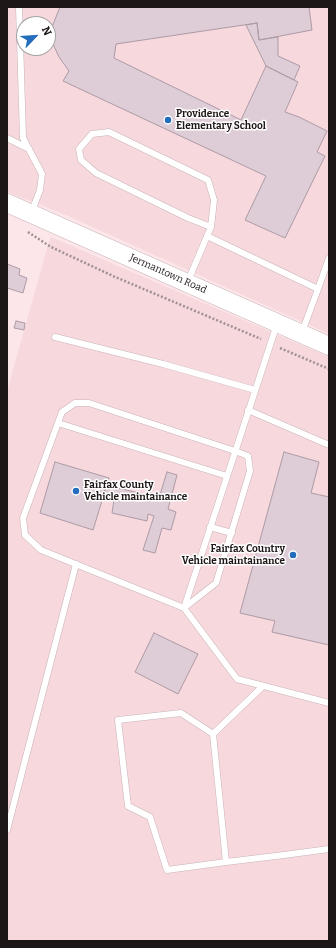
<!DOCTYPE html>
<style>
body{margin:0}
#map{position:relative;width:336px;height:948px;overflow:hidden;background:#fce6ea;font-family:Bitter,serif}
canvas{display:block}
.frame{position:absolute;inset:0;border:8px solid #1e1718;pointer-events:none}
.north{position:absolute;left:16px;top:16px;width:40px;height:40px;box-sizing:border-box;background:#fff;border:1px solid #a5a2a3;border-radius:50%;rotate:65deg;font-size:11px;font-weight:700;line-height:16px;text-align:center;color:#1e1718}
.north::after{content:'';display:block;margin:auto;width:14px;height:18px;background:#246cbc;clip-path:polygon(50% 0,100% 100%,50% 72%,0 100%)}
</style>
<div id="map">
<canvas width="336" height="948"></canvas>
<div class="frame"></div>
<div class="north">N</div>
</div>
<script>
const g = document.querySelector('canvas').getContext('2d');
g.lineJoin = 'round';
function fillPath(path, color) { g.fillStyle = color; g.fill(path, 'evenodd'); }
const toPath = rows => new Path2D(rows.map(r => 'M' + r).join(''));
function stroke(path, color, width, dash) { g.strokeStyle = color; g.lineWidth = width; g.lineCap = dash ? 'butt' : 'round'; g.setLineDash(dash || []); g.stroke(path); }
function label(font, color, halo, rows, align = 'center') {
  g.font = font + ' Bitter,serif'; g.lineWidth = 3; g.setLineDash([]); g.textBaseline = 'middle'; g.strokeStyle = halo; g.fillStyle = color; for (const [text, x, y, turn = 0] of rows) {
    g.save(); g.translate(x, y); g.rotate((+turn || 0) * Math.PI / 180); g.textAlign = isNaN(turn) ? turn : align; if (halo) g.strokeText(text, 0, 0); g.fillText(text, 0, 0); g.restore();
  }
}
const built = toPath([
 [7,7,329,7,329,334,66,215,7,192],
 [24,24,48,24,48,48,24,48],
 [51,237,329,357,329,940,7,941,7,392,48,245]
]);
const building = toPath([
 [60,7,309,7,312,30,259,40,257,23,116,44,114,58,241,120,266,66,298,82,285,112,299,117,327,131,317,152,325,156,285,238,245,220,266,176,63,81,69,71,59,57,53,44,52,27,60,7],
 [257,23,259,40,278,37,278,56,300,66,294,80,266,66,246,25,257,23],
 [7,264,20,269,19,275,27,278,23,293,7,288,7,264],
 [16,321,25,323,24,330,14,328,16,321],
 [284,452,319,462,311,493,329,497,329,645,272,632,275,621,240,613,284,452],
 [55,462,109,478,93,530,40,513,55,462],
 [167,472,177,475,168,509,176,512,171,530,162,528,155,553,143,550,154,516,148,514,147,521,112,513,114,500,103,496,106,485,159,498,167,472],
 [154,633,198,654,178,694,135,672,154,633]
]);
const path = toPath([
 [28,232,51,247,113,276,261,339],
 [280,348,329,369]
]);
const service = toPath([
 [19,7,23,138,42,174,40,190,32,211],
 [7,138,29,149],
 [207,236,318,289,329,258],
 [188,281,211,227,214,200,208,180,109,132,92,134,79,149,81,160,96,173,188,218,211,227],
 [277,324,184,608,237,679,329,703],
 [302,332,318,289],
 [55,337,163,364,255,390],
 [75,403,89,403,235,451,248,456,250,471,216,583,184,608,41,550,25,535,23,518,62,412,75,403],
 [248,410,329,445],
 [58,423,227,476],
 [210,527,232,533],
 [213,734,263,686],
 [7,830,76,564],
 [226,862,213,734,181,713,118,720,128,806,150,817,167,870,226,862,284,855,329,849]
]);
const secondary = toPath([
 [7,203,329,346]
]);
const markers = [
 [168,120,4,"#246cbc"],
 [76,491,4,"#246cbc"],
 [293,555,4,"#246cbc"]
];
const poiNames = [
 ["Providence",176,114],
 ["Elementary School",176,126],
 ["Fairfax County",84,485],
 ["Vehicle maintainance",84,497],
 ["Fairfax Country",285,549,"right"],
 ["Vehicle maintainance",285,561,"right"]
];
const streetNames = [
 ["Jermantown Road",168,274,24]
];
fillPath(built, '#f6d8dd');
fillPath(building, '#deccd6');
stroke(building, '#ad9ba5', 1);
stroke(service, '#c9b4b7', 7);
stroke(secondary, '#c9b4b7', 19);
stroke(path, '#a09093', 2.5, [2, 2]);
stroke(service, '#fff', 6);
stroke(secondary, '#fff', 18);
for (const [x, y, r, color] of markers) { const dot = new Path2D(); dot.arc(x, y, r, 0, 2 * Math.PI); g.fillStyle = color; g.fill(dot); stroke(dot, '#fff', 1.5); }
label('bold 10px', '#1e1718', '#fff', poiNames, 'left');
label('10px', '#1e1718', '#fff', streetNames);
</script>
